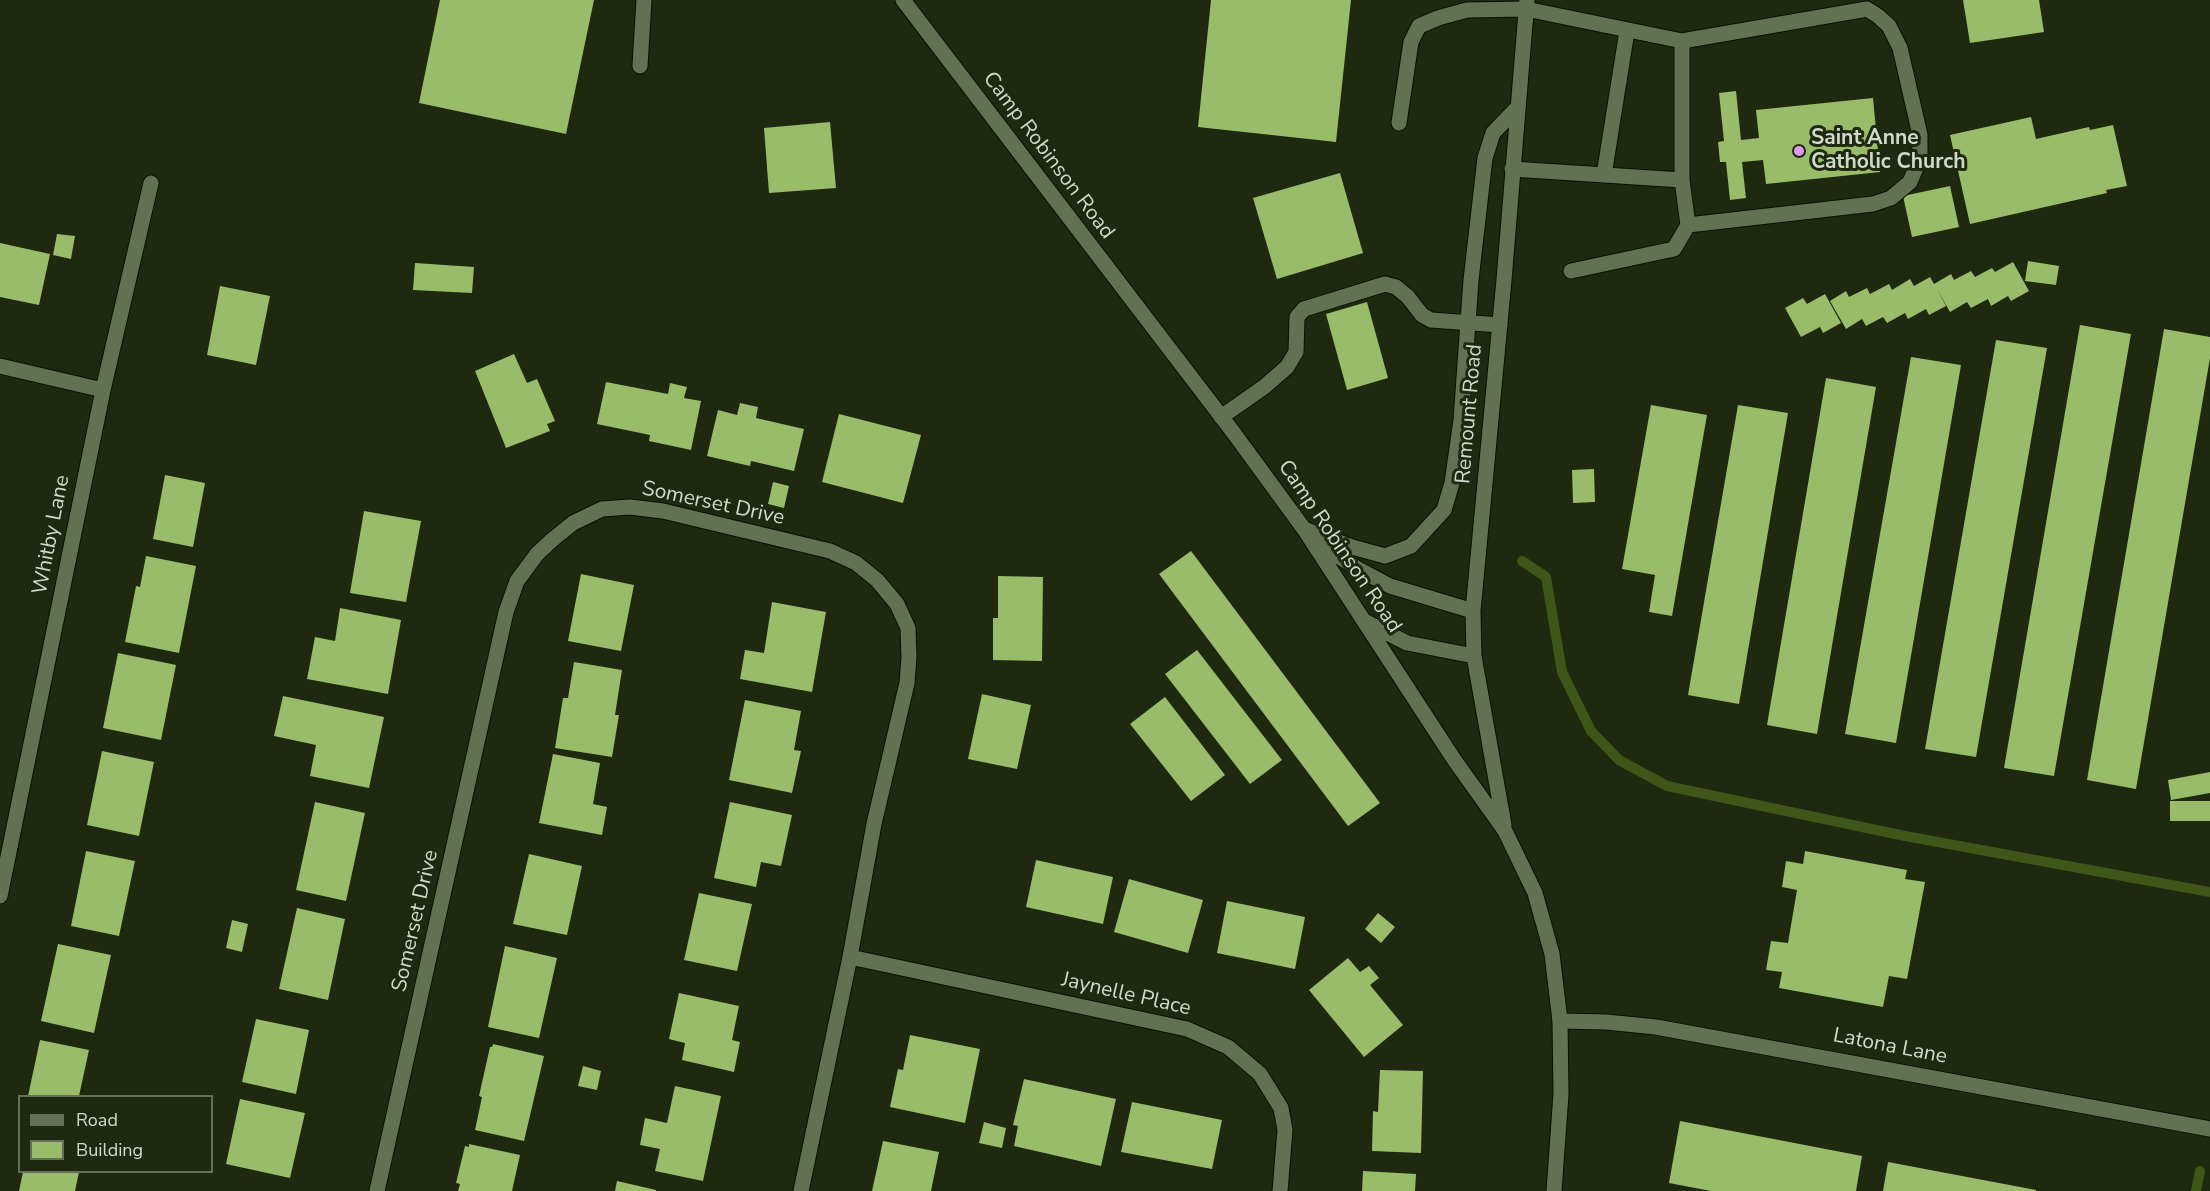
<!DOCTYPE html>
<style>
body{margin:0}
#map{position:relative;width:2210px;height:1191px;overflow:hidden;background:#1e290f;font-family:"Nunito Sans",sans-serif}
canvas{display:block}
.legend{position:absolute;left:18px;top:1095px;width:195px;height:78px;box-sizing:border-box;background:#1e290f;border:2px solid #666f59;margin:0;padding:8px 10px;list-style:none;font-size:18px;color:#d1d9c9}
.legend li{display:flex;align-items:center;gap:12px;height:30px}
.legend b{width:30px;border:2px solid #666f59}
</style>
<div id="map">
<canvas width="2210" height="1191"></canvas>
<ul class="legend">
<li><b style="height:8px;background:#637153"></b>Road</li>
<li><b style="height:16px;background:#99bc6a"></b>Building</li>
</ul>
</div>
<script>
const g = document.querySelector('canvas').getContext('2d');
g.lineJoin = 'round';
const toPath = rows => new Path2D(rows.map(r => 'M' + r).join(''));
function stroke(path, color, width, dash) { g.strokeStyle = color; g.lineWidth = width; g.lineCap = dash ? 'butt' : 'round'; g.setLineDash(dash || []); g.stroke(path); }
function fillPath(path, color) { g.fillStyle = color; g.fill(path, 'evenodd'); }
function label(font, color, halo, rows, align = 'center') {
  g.font = font + ' "Nunito Sans",sans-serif'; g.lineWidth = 6; g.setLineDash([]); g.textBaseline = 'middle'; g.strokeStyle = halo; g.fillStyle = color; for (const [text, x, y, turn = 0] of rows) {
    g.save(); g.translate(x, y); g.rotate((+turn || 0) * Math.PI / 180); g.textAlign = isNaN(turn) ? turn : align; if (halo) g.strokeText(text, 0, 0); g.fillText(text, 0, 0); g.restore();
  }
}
const stream = toPath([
 [1522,561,1546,577,1562,672,1591,731,1619,760,1667,786,1905,836,2210,892],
 [2196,1191,2200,1171]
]);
const building = toPath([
 [440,0,594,0,566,134,419,103],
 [1211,0,1351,0,1336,142,1198,127],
 [1963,0,2039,0,2044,32,1970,43],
 [1736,91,1741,140,1759,138,1756,110,1873,98,1880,172,1766,184,1763,160,1742,162,1746,198,1730,200,1726,162,1720,162,1718,142,1724,141,1719,93],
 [2031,117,2036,139,2089,127,2090,130,2113,125,2127,186,2106,190,2107,193,1970,224,1950,135],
 [830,122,836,188,769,193,764,128],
 [1340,173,1363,253,1277,279,1253,198],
 [1950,186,1959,227,1912,237,1903,196],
 [57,234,75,236,71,259,53,255],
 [0,243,50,254,39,305,0,297],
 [2028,261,2059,266,2056,285,2025,281],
 [2013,262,2029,291,2011,301,2008,296,1991,306,1988,299,1971,308,1967,302,1950,312,1937,289,1946,306,1929,315,1926,309,1908,319,1905,313,1887,323,1883,317,1866,326,1862,319,1846,329,1830,301,1846,291,1849,297,1867,288,1870,294,1889,284,1892,290,1910,279,1914,286,1930,277,1934,284,1951,274,1954,280,1971,271,1975,277,1992,268,1995,272],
 [415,263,474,267,472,293,413,290],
 [220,286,270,296,256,365,207,355],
 [1825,294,1841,323,1823,333,1820,327,1801,337,1785,308,1803,298,1807,304],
 [1367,302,1388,378,1347,390,1326,314],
 [2080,325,2131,334,2054,776,2004,768],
 [2164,329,2210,337,2210,358,2136,789,2087,780],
 [1996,340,2047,348,1976,757,1925,749],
 [514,354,527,383,537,379,555,421,547,424,550,431,506,448,475,371],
 [1911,357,1961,365,1896,743,1845,734],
 [1826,378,1876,387,1817,734,1767,725],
 [606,382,668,394,670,383,687,387,684,398,701,401,691,450,649,441,650,435,597,424],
 [740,403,758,407,756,418,804,429,794,471,751,461,750,466,707,456,718,410,737,415],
 [1651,405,1707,415,1672,616,1649,612,1655,575,1622,569],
 [1738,405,1788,413,1739,704,1688,695],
 [839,414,921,435,903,503,822,482],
 [1594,469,1595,502,1573,503,1572,470],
 [165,475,205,483,193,547,153,539],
 [773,482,789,486,784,508,768,504],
 [364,511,421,521,406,602,350,593],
 [1191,551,1380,803,1348,826,1159,574],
 [146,556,196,566,179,653,125,642,136,586,140,587],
 [581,574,634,585,621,651,568,641],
 [998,576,1043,577,1042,661,993,660,993,618,998,618],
 [772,602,826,612,812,692,740,679,745,650,764,653],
 [340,608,401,620,388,694,307,679,315,637,335,641],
 [1197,650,1282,760,1250,784,1165,674],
 [118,653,176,665,161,740,103,728],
 [574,662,622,670,615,715,619,715,612,757,555,748,563,698,568,698],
 [982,694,1031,705,1017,769,968,759],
 [283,696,384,717,369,788,310,776,316,745,274,736],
 [1165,697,1225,775,1191,801,1130,724],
 [745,700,801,711,794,750,801,751,792,793,729,780],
 [102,751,154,762,139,836,87,825],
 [553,754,600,763,593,804,607,807,602,835,539,823],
 [2210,772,2210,793,2171,800,2168,780],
 [2170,801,2210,801,2210,821,2170,821],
 [315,802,365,813,346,901,296,890],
 [730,802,792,815,781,866,761,862,756,887,714,878],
 [86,851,135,861,119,936,71,926],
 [1805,851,1907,870,1905,879,1925,882,1907,979,1889,976,1883,1007,1779,988,1782,972,1766,970,1771,941,1788,943,1797,890,1782,887,1786,861,1803,864],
 [529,854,582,866,567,935,513,924],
 [1036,860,1113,877,1103,924,1026,907],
 [1129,879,1203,900,1188,953,1114,932],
 [699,893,752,904,737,971,684,960],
 [1227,901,1305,917,1295,969,1217,953],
 [297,908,345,919,328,1000,279,989],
 [1378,913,1395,927,1381,943,1365,929],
 [232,920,248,924,242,952,226,948],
 [58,944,111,955,94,1033,41,1021],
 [505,946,557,958,539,1038,488,1027],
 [1348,958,1360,972,1369,966,1379,978,1370,985,1403,1025,1364,1057,1309,990],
 [679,993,739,1006,732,1040,740,1042,734,1072,682,1060,685,1043,669,1039],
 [256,1019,309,1030,296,1094,242,1082],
 [910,1035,980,1049,965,1123,890,1107,898,1069,903,1070],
 [40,1040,89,1050,79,1096,28,1096],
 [493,1044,544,1056,524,1141,475,1130,482,1097,479,1096,490,1047,492,1047],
 [583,1066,601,1071,597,1090,578,1086],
 [1380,1070,1423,1071,1421,1153,1372,1151,1373,1111,1378,1112],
 [1024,1079,1116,1099,1101,1166,1014,1146,1018,1126,1013,1125],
 [675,1086,721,1096,703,1181,655,1171,660,1149,640,1145,645,1118,667,1123],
 [240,1099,305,1113,290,1178,226,1164],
 [1132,1102,1222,1120,1212,1169,1121,1152],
 [1680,1121,1862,1156,1856,1191,1711,1191,1669,1183],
 [984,1122,1006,1128,1002,1148,979,1143],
 [883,1141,939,1152,931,1191,872,1191],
 [469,1144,520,1155,512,1191,458,1191,460,1184,456,1183,465,1146,469,1147],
 [1888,1162,2036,1190,2036,1191,1883,1191],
 [1363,1171,1416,1174,1415,1191,1362,1191],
 [23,1172,79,1172,75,1191,19,1191],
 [617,1181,656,1190,656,1191,615,1191]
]);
const lane = toPath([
 [640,66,644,0],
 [1399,123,1411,42,1419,26,1438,18,1467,10,1526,9,1682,41,1867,9,1878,16,1889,26,1900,48,1920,135,1920,158,1910,182,1891,198,1873,204,1688,225,1682,180,1512,169],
 [1604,175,1627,31],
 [1682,180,1682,41],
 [1571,271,1674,249,1688,225],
 [1221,417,1264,387,1287,367,1296,352,1297,317,1304,309,1385,284,1396,287,1408,297,1422,315,1431,320,1500,325]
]);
const street = toPath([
 [0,366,103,390],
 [0,896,103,390,151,183],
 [850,957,1187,1029,1228,1047,1260,1074,1281,1108,1285,1130,1280,1191],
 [1560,1021,1606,1022,1656,1027,2210,1129],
 [377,1191,506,612,517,581,537,554,552,540,573,523,602,509,630,507,663,511,830,551,856,563,877,580,897,604,908,628,909,657,907,683,874,824,850,957,801,1191]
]);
const secondary = toPath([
 [903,0,1233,432,1304,529,1453,758,1505,831,1535,893,1552,954,1560,1021,1561,1094,1554,1191],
 [1304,529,1352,547,1385,556,1411,546,1444,510,1452,483,1461,420,1471,280,1485,158,1493,133,1516,109],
 [1317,540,1331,552,1360,570,1390,586,1473,611],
 [1366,622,1407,643,1474,656],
 [1504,825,1474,656,1473,611,1504,280,1527,0]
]);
const markers = [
 [1799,151,6,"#da9af6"]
];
const poiNames = [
 ["Saint Anne",1811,139],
 ["Catholic Church",1811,163]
];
const streetNames = [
 ["Camp Robinson Road",1048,156,53],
 ["Remount Road",1470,414,-85],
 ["Somerset Drive",713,504,12],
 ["Whitby Lane",52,535,-79],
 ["Camp Robinson Road",1339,547,56],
 ["Somerset Drive",416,921,-77],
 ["Jaynelle Place",1126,995,13],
 ["Latona Lane",1890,1047,11]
];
stroke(stream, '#3f5618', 10);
fillPath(building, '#99bc6a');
stroke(lane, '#081200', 17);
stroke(street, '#081200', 17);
stroke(secondary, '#081200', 17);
stroke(lane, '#637153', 15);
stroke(street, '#637153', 15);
stroke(secondary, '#637153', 15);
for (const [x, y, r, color] of markers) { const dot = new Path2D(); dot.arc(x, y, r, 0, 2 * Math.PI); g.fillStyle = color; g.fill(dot); stroke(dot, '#1e290f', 2); }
label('bold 21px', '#d1d9c9', '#1e290f', poiNames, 'left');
label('21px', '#d1d9c9', '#1e290f', streetNames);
</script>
